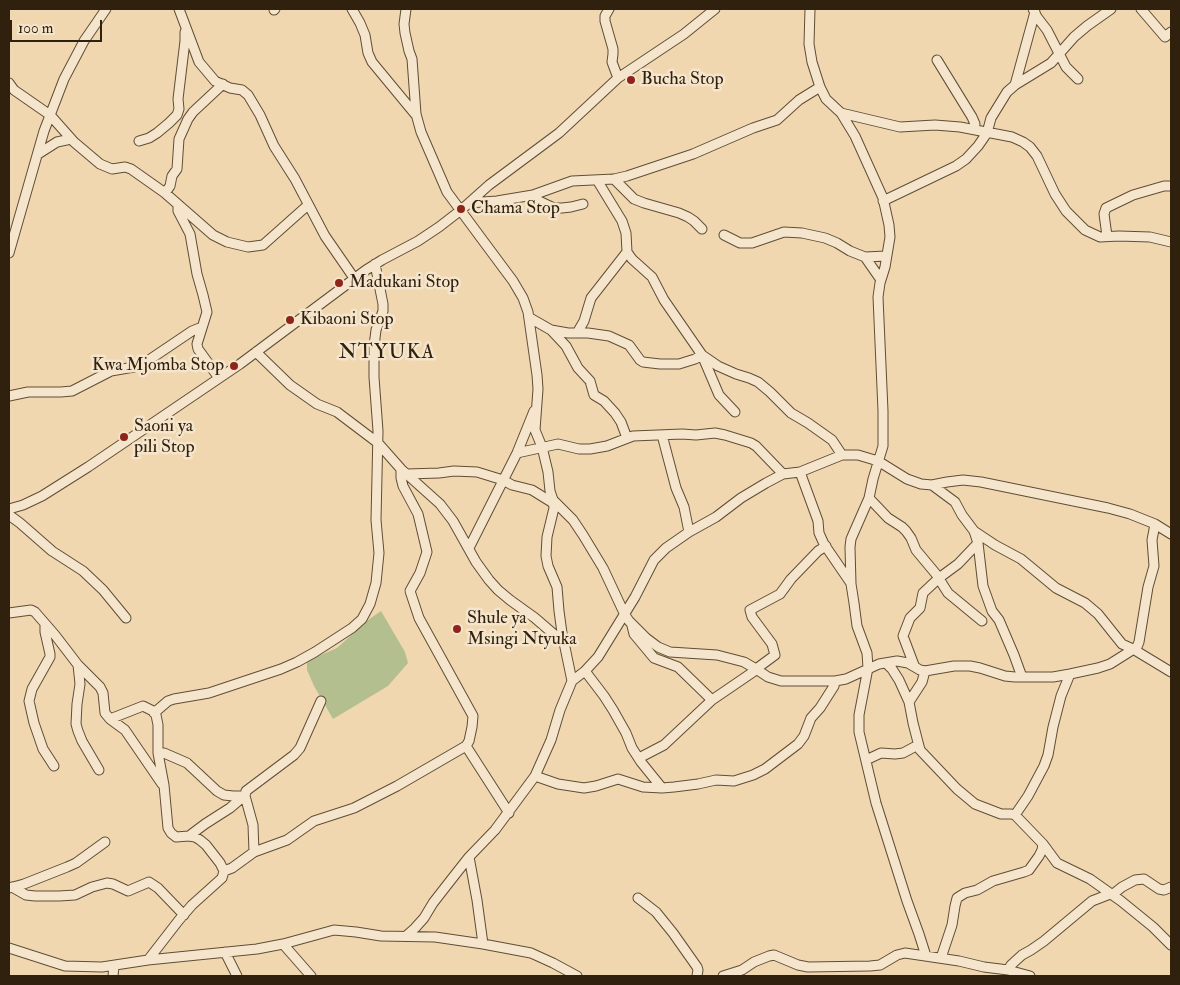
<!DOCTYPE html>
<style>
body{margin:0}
#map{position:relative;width:1180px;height:985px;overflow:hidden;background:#f0d7b0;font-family:"IM FELL Double Pica",serif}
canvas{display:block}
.frame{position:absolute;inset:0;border:10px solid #2f210d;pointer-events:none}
.scale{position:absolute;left:10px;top:20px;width:92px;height:22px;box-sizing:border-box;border:2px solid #2f210d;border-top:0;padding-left:6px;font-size:15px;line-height:18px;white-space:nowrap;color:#2f210d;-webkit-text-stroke:4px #f5e5cc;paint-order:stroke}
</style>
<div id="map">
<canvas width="1180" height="985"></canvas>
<div class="frame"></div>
<div class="scale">100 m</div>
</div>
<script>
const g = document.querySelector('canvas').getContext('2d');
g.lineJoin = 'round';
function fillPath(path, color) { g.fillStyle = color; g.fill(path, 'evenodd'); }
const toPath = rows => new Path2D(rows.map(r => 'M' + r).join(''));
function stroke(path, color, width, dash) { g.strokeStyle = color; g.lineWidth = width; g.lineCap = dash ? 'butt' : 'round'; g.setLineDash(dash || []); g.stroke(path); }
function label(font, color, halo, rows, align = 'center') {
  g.font = font + ' "IM FELL Double Pica",serif'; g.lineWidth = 5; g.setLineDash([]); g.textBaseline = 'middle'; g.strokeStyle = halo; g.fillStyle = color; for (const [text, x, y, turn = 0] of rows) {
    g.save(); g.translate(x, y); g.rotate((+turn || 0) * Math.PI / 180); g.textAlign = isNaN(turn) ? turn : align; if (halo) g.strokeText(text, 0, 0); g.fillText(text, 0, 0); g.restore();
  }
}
const green = toPath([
 [381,611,405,652,408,663,388,686,333,719,314,686,307,670,307,661,337,648,368,620]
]);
const minor = toPath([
 [179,9,199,62,215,81,230,88,242,90,248,95,260,115,274,146,295,179,325,236,354,278],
 [352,9,360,23,365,35,368,53,372,62,415,114],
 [406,9,404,24,405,33,409,51,412,59,416,114,421,132,447,192,484,242,513,281,523,298,528,312,537,375,538,389,535,430,542,447,548,472,550,491,553,500,554,508,547,537,546,556,548,566,557,587,559,611,562,633,572,681],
 [609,9,605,16,605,21,613,49,613,54,612,62,618,78],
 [810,9,809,44,812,62,820,87,826,99,841,113,855,136,883,198,889,225,890,237,885,267,880,283,878,297,883,411,883,446,873,479,869,498,851,539,850,547,851,584,854,603,857,626,867,653,868,668,859,715,859,732,876,803,907,901,919,934,926,956],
 [1033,9,1037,17,1047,30,1066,67,1078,79],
 [1141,9,1165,37,1171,32],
 [274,10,275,9],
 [937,60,972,117,975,124,974,129],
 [9,83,14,90,50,115,74,142,100,164,112,169,125,167,131,169,165,193,213,235,227,242,248,247,263,245,308,205],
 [1015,85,1035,12],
 [841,113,900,127,935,125,960,127,1012,137,1023,142,1030,147,1037,156,1055,194,1066,211,1085,230,1100,237,1119,236,1150,237,1171,242],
 [139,141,149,138,157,133,169,123,177,115,179,109,178,99,185,41,185,32],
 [38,154,57,142,71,139],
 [614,179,634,199,644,203,679,213,688,217,694,221,702,229],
 [597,180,622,221,626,233,627,252,632,259,652,277,664,300,702,355,718,366,736,374,749,378,758,382,770,392,791,413,808,423,832,440,842,455],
 [165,193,170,186,172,176,177,169,179,139,188,119,193,112,223,84],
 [533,195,539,201,554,208,562,208,571,207,583,204],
 [883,201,956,166,966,159,978,146,987,133,991,118,1007,92,1015,85,1051,63,1074,37,1087,26,1111,9],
 [469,203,497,201,533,195,572,181,614,179,627,176,693,154,753,128,777,120,799,100,820,87],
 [178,205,178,211,190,234,197,274,203,295,207,312,197,344,198,349,219,378],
 [724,235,740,243,752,243,784,232,802,233,825,238,837,243,850,251,865,257,886,256],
 [1107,236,1104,214,1106,208,1133,195,1164,186,1171,186],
 [9,253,44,131,64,79,84,41,106,9],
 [865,257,881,280],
 [530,318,551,330,568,333,588,333,609,336,629,345,640,360,643,362,660,364,679,364,695,359,702,355,719,395,735,412],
 [551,330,566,346,578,368,590,381,594,395,604,401,615,413,621,422,627,438],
 [577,333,584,321,591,298,627,252],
 [256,352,290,385,317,404,337,412,378,443,401,469,440,504,453,521,476,562,489,580,498,590,510,600,535,618,564,643],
 [9,396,28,392,61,392,72,391,111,371,134,367,146,362,192,331,202,327],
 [662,435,676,488,684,507,689,532],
 [517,453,558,444,579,449,590,449,607,446,633,436,682,434,696,435,715,433,725,435,751,443,756,446,783,474],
 [800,472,818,521,819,533,824,544,850,582],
 [407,474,439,473,454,471,477,472,503,480,512,485,532,490,553,503],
 [932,485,955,502,962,515,974,531,995,545,1021,559,1056,588,1085,603,1098,614,1122,644,1133,649,1171,672],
 [869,498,888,518,902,527,906,531,911,538,916,550,936,574,948,593,982,621],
 [553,500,573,520,583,535,603,568,625,615,629,621,646,638,658,647,670,652,717,655,744,662,756,669,768,677,781,681,835,681,846,679,879,664,897,661,908,663,920,670,925,671,954,666,970,666,980,668,1005,676,1015,677,1053,677,1070,674,1098,668,1110,664,1137,647,1139,642,1148,587,1154,566,1152,540,1155,524],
 [9,509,23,505,42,496,88,467,240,364,366,270,382,260,418,241,439,227,461,210,489,185,559,133,618,78,684,34,715,9],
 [9,515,20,523,52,551,83,571,103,590,126,618],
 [974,531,978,543,983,586,992,611,999,620,1014,655,1022,677],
 [469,548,517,453,534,411],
 [9,613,31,610,35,612,55,635,78,665,100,687,103,693,105,713,110,719,143,706,153,711,156,715,158,725,158,753,164,785,168,828,171,833,176,837,189,836,195,837,200,840,206,845,220,863,224,871,222,878,192,905,179,920,148,960],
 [45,624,45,632,50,654,50,657,32,689,29,701,34,723,43,749,54,766],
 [632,626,634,634,654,658,678,667,712,700],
 [886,663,892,669,899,680,909,702,913,723,920,750,957,789,975,804,1001,814,1011,814,1015,815,1043,844,1057,863,1090,879,1121,901,1153,927,1171,945],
 [78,665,80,684,77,704,76,724,78,731,82,741,99,770],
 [914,665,903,636,910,618,920,608,923,593,939,578,958,564,978,543],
 [585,671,604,696,613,710,626,733,632,748,641,762,662,788,674,787,698,784,716,780,734,781,753,775,765,769,798,744,804,736,811,718,820,708,834,686,835,681],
 [909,702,922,682,925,671],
 [154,713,168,701,174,699,209,693,281,669,297,662,315,652,352,628,362,619,370,604,376,583,379,553,376,520,378,431,374,377,374,346,376,330,383,311,383,304,375,264],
 [110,719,125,730,162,784],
 [466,746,509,813],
 [158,753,164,753,187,763,217,791,224,795,233,796,245,796],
 [639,758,664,745,712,700,753,672,756,669,775,655,772,644,752,617,750,610,780,594,791,579,818,551,826,546],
 [866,760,881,753,895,754,903,753,918,745],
 [535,776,558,784,584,788,596,786,618,779,643,787,662,788],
 [1015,815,1028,796,1044,766,1048,755,1053,727,1061,696,1070,674],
 [189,836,205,824,230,808,244,796],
 [254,852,253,825,245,796,246,791,294,755,300,748,321,701],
 [469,857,477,900,483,944],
 [224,871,232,868,254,852,287,840,314,821,354,808,397,786,466,746,469,741,472,727,473,716,419,618,410,591,420,573,427,552,418,514,403,486,401,478,401,469],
 [12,887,26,895,35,896,59,896,75,895,92,887,107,883,113,884,128,891,149,882,158,888,184,915],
 [9,888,24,884,67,867,76,863,105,842],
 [1112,895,1122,887,1135,880,1144,879,1159,889,1164,890,1171,887],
 [638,898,656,912,673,933,697,967,698,970,697,976],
 [406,936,415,928,424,918,433,903,447,885,469,857,495,830,535,776,551,740,560,710,572,681,585,671,598,657,635,597,654,560,666,548,689,532,716,517,741,498,766,483,783,474,800,472,842,455,858,455,878,461,907,479,921,484,932,485,947,482,963,480,981,482,1108,508,1130,514,1155,524,1171,534],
 [283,944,311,976],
 [9,948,65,966,102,967,148,960,257,949,283,944,334,930,356,932,381,936,435,937,483,944,531,953,553,963,577,976],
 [225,952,237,976],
 [941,958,952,925,955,906,957,898,965,893,977,890,993,881,1024,872,1029,870,1039,856,1042,850,1043,844],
 [1008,970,1011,965,1022,955,1031,950,1044,941,1092,901,1110,894],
 [113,976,114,966],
 [723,976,742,970,754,962,769,956,774,955,798,965,808,967,870,966,880,965,897,955,905,953,959,961,984,967,1008,970,1030,976]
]);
const markers = [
 [631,80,5,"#8f2418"],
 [461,209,5,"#8f2418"],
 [339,283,5,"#8f2418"],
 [290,320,5,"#8f2418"],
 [234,366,5,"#8f2418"],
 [124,437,5,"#8f2418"],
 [457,629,5,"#8f2418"]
];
const poiNames = [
 ["Bucha Stop",641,80],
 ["Chama Stop",471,209],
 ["Madukani Stop",349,283],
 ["Kibaoni Stop",300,320],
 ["Kwa Mjomba Stop",224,366,"right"],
 ["Saoni ya",134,427],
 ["pili Stop",134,448],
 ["Shule ya",467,619],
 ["Msingi Ntyuka",467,640]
];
const quarterNames = [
 ["NTYUKA",387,354]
];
fillPath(green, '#b4bf90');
stroke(minor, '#5f4e36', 11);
stroke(minor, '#f5e5cc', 9);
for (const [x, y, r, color] of markers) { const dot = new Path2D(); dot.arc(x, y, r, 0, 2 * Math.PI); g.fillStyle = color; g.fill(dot); stroke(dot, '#f5e5cc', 2); }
label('18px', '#2f210d', '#f5e5cc', poiNames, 'left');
g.letterSpacing = '1px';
label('20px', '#2f210d', '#f5e5cc', quarterNames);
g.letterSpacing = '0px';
</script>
